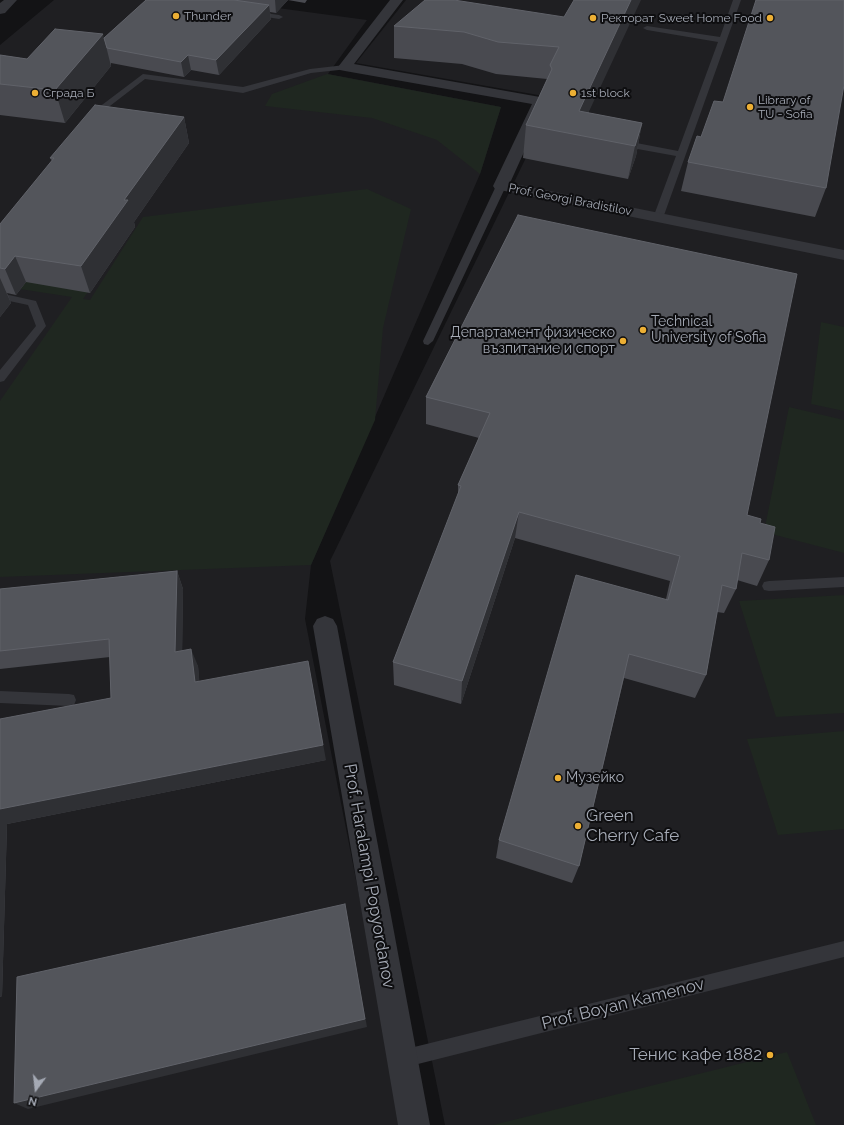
<!DOCTYPE html>
<meta charset="utf-8">
<style>
body{margin:0}
#map{position:relative;width:844px;height:1125px;overflow:hidden;background:#131315;font-family:Raleway,sans-serif}
canvas{display:block}
.north{position:absolute;left:16px;top:1069px;width:40px;height:40px;-webkit-text-stroke:3px #0e0e10;paint-order:stroke;rotate:195deg;font-size:11px;font-weight:700;line-height:16px;text-align:center;color:#a5aab5}
.north::after{content:'';display:block;margin:auto;width:14px;height:18px;background:#a5aab5;clip-path:polygon(50% 0,100% 100%,50% 72%,0 100%)}
</style>
<div id="map">
<canvas width="844" height="1125"></canvas>
<div class="north">N</div>
</div>
<script>
const g = document.querySelector('canvas').getContext('2d');
g.lineJoin = 'round';
function fillPath(path, color) { g.fillStyle = color; g.fill(path, 'evenodd'); }
const toPath = rows => new Path2D(rows.map(r => 'M' + r).join(''));
function stroke(path, color, width, dash) { g.strokeStyle = color; g.lineWidth = width; g.lineCap = dash ? 'butt' : 'round'; g.setLineDash(dash || []); g.stroke(path); }
function label(font, color, halo, rows, align = 'center') {
  g.font = font + ' Raleway,sans-serif'; g.lineWidth = 4; g.setLineDash([]); g.textBaseline = 'middle'; g.strokeStyle = halo; g.fillStyle = color; for (const [text, x, y, turn = 0] of rows) {
    g.save(); g.translate(x, y); g.rotate((+turn || 0) * Math.PI / 180); g.textAlign = isNaN(turn) ? turn : align; if (halo) g.strokeText(text, 0, 0); g.fillText(text, 0, 0); g.restore();
  }
}
const built = toPath([
 [54,0,218,0,367,20,328,74,501,107,480,174,311,565,305,619,404,1125,0,1125,0,45],
 [406,0,844,0,844,1125,445,1125,330,561,555,98,356,63]
]);
const green = toPath([
 [327,74,501,107,480,174,437,140,372,118,265,106,272,94],
 [367,189,411,209,383,328,375,420,311,565,0,577,0,401,72,297,0,286,0,269,131,229,83,299,90,300,143,217],
 [821,322,844,327,844,411,811,404],
 [789,407,844,420,844,553,764,532],
 [844,595,844,713,776,717,739,601],
 [844,731,844,829,778,835,747,739],
 [787,1052,816,1125,493,1125]
]);
const service = toPath([
 [733,0,741,0,663,218,658,221,655,220,653,218,676,156,621,146,617,143,621,140,678,151,718,42,647,30,643,28,647,26,720,37,733,0],
 [251,11,279,15,283,17,279,19,254,15,250,13,251,11],
 [345,65,349,67,348,69,311,73,243,93,145,79,93,119,87,119,86,117,143,74,243,87,310,69,345,65],
 [501,183,506,186,433,341,428,345,424,344,423,341,496,186,501,183],
 [0,293,36,301,46,326,4,381,0,382,0,370,36,326,28,305,0,299,0,293],
 [844,577,844,587,769,591,764,590,762,586,764,582,769,581,844,577],
 [0,691,69,694,74,695,76,700,74,705,69,706,0,703,0,691],
 [844,941,844,957,402,1068,396,1065,393,1059,396,1053,402,1050,844,941]
]);
const minor = toPath([
 [4,0,17,0,5,13,0,14,0,3,4,0],
 [390,0,403,0,354,64,540,97,545,98,547,101,510,183,844,250,844,260,495,189,493,186,532,104,345,71,340,70,338,67,390,0],
 [325,616,333,619,337,626,430,1125,398,1125,313,626,317,619,325,616]
]);
const wall = toPath([
 [146,0,307,0,305,3,288,0,276,13,270,12,271,19,219,75,191,70,184,77,111,63,111,66,65,123,0,115,0,55,27,59,104,38],
 [564,17,589,113,642,123,636,156,628,179,523,158,526,125,547,79,496,74,462,64,394,58,394,26],
 [184,117,189,143,134,222,135,227,90,293,26,282,16,295,7,293,11,303,0,317,0,224,52,161,50,158],
 [701,137,826,188,815,217,681,191,688,162],
 [518,215,747,515,760,523,769,560,757,586,737,580,736,589,724,613,717,612,706,675,695,698,624,678,579,866,572,883,496,858,499,840,666,599,670,581,515,538,461,704,394,685,393,662,458,496,458,485,479,438,426,424,426,397],
 [177,571,183,589,182,651,198,666,199,681,326,760,7,824,2,996,0,997,0,719,111,698,110,657,0,669,0,589]
]);
const shadedWall = toPath([
 [275,0,288,0,276,13],
 [631,0,641,0,578,135,579,111],
 [269,5,271,19,219,75,216,60],
 [103,34,111,66,65,123,55,90],
 [188,55,191,70,184,77,181,62],
 [184,117,189,143,134,222,135,227,90,293,81,266,124,200],
 [642,123,636,156,628,179,635,146],
 [15,256,26,282,16,295,5,269],
 [0,278,11,303,0,317],
 [519,512,515,538,461,704,462,681],
 [177,571,183,589,182,669,175,652],
 [191,649,198,666,201,698,195,682],
 [308,661,326,760,7,824,2,996,0,997,0,809],
 [345,904,367,1027,28,1109,14,1103]
]);
const building = toPath([
 [146,0,234,0,269,5,216,60,188,55,181,62,107,48,104,38,146,0],
 [425,0,454,0,564,17,574,0,631,0,579,111,642,123,635,146,526,125,552,69,550,65,559,47,498,42,464,32,394,26,425,0],
 [756,0,844,0,844,85,826,188,688,162,697,136,701,137,714,101,723,102,756,0],
 [55,29,103,34,55,90,0,84,0,55,27,59,55,29],
 [95,105,184,117,124,200,128,200,81,266,15,256,5,269,0,268,0,224,54,158,50,158,95,105],
 [518,215,797,274,747,515,761,519,760,523,775,527,769,560,742,553,736,589,722,585,706,675,629,654,579,866,499,840,576,575,668,600,680,556,519,512,462,681,393,662,461,486,458,485,490,413,426,397,518,215],
 [177,571,175,652,191,649,195,682,308,661,323,745,0,809,0,719,111,698,109,639,0,651,0,589,177,571],
 [345,904,365,1019,14,1103,17,977,345,904]
]);
const markers = [
 [176,16,4,"#ecaf34"],
 [593,18,4,"#ecaf34"],
 [770,18,4,"#ecaf34"],
 [35,93,4,"#ecaf34"],
 [573,93,4,"#ecaf34"],
 [750,107,4,"#ecaf34"],
 [643,330,4,"#ecaf34"],
 [623,341,4,"#ecaf34"],
 [558,778,4,"#ecaf34"],
 [578,826,4,"#ecaf34"],
 [770,1055,4,"#ecaf34"]
];
const farPoinames = [
 ["Thunder",184,16],
 ["Ректорат",601,18],
 ["Sweet Home Food",762,18,"right"],
 ["Сграда Б",43,93],
 ["1st block",581,93],
 ["Library of",758,100],
 ["TU - Sofia",758,114]
];
const farStreetnames = [
 ["Prof. Georgi Bradistilov",570,200,11]
];
const poiNames = [
 ["Technical",651,322],
 ["University of Sofia",651,338],
 ["Департамент физическо",615,333,"right"],
 ["възпитание и спорт",615,349,"right"],
 ["Музейко",566,778]
];
const nearPoinames = [
 ["Green",586,816],
 ["Cherry Cafe",586,836],
 ["Тенис кафе 1882",762,1055,"right"]
];
const nearStreetnames = [
 ["Prof. Haralampi Popyordanov",369,876,80],
 ["Prof. Boyan Kamenov",623,1004,-14]
];
fillPath(built, '#1f1f22');
fillPath(green, '#1f2720');
fillPath(service, '#34353a');
fillPath(minor, '#34353a');
fillPath(wall, '#494a50');
fillPath(shadedWall, '#2f3034');
fillPath(building, '#53555b');
stroke(building, '#606269', 1);
for (const [x, y, r, color] of markers) { const dot = new Path2D(); dot.arc(x, y, r, 0, 2 * Math.PI); g.fillStyle = color; g.fill(dot); stroke(dot, '#0e0e10', 1.5); }
label('12px', '#a5aab5', '#0e0e10', farPoinames, 'left');
label('12px', '#a5aab5', '#0e0e10', farStreetnames);
label('14px', '#a5aab5', '#0e0e10', poiNames, 'left');
label('17px', '#a5aab5', '#0e0e10', nearPoinames, 'left');
label('17px', '#a5aab5', '#0e0e10', nearStreetnames);
</script>
